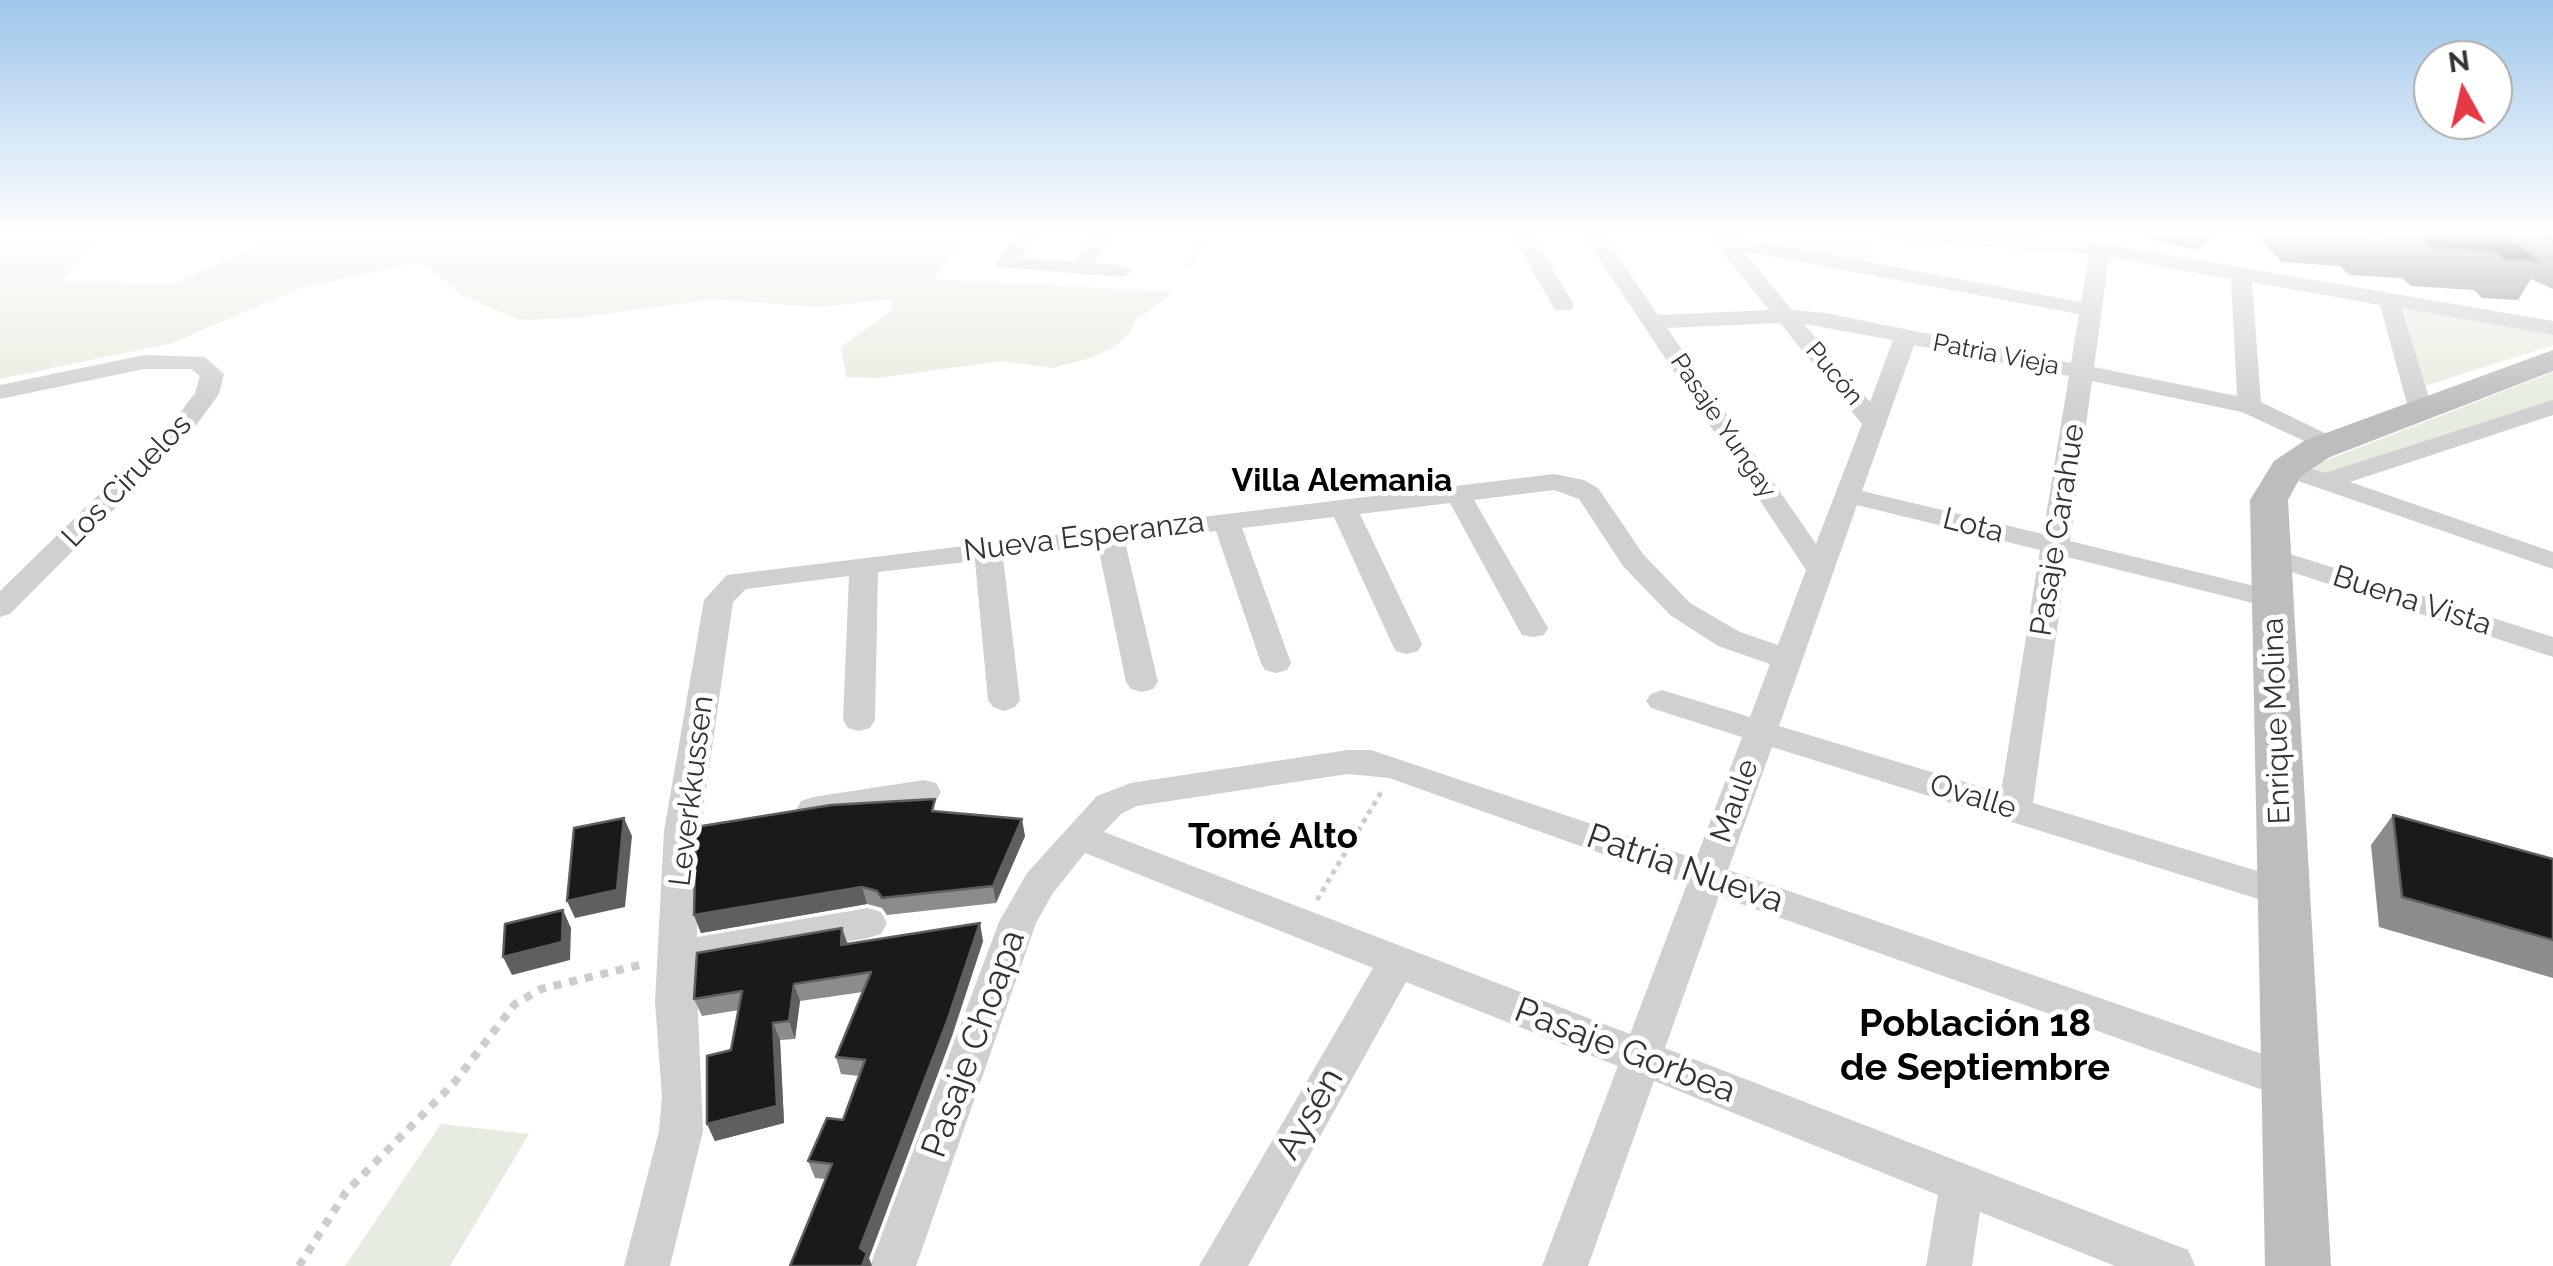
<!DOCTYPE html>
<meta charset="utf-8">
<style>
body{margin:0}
#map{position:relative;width:2553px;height:1266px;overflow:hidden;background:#fff;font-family:Raleway,sans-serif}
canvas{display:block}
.north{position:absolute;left:2413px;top:40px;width:100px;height:100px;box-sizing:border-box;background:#fff;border:2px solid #adadad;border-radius:50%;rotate:352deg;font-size:28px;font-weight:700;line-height:40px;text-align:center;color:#333}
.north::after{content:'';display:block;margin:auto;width:35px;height:45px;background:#e63946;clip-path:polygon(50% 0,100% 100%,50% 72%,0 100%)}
</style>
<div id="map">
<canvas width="2553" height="1266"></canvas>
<div class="north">N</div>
</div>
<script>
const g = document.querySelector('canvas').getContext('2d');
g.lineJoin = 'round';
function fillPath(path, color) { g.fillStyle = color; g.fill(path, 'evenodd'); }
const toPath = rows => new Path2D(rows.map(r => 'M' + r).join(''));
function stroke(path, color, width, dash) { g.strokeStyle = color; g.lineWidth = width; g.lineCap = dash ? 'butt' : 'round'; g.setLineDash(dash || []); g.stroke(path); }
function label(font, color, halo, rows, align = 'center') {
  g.font = font + ' Raleway,sans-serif'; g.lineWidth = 10; g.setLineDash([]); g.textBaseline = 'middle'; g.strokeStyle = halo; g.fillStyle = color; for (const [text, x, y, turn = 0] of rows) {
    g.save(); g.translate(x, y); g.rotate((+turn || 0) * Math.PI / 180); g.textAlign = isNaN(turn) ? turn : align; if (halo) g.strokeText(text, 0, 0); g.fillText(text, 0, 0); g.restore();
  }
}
const green = toPath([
 [0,233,99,233,62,281,172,284,290,233,970,233,933,279,1173,292,1135,321,1131,331,1115,346,1093,357,1052,368,1003,361,877,378,846,377,841,347,892,310,891,299,818,307,713,299,577,318,519,320,462,295,421,262,298,289,172,343,0,379],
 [1778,233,1808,233,1872,245,1863,264,1770,246],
 [2403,308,2553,333,2553,345,2425,386],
 [2553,372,2553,402,2330,476,2309,467],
 [441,1124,529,1134,450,1266,345,1266]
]);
const pathFar2 = toPath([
 [1188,266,1206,233]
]);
const pathFar1 = toPath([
 [1317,900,1383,789]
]);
const path = toPath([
 [299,1266,346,1192,454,1083,515,1004,541,989,644,964]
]);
const minor = toPath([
 [1018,233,1038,233,1020,258,1075,262,1094,233,1114,233,1094,263,1123,265,1133,271,1123,277,999,267,996,263,1018,233],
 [1511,233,1531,233,1574,305,1571,310,1555,310,1511,233],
 [1582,233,1602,233,1658,315,1769,310,1713,241,1713,233,2081,302,2089,254,1876,239,1866,233,1962,233,2100,243,2553,321,2553,335,2402,308,2433,411,2421,418,2409,411,2380,305,2252,282,2261,402,2339,440,2343,445,2330,453,2242,412,2092,381,2070,541,2283,593,2288,599,2283,605,2273,608,2067,557,2033,803,2297,883,2302,893,2297,903,2284,907,1772,747,1728,870,2306,1069,2312,1082,2306,1095,2291,1100,1719,896,1665,1048,2188,1250,2195,1266,2115,1266,1980,1212,1972,1266,1926,1266,1938,1195,1654,1081,1588,1266,1542,1266,1618,1066,1406,982,1248,1266,1199,1266,1373,968,1085,853,1053,893,1036,923,916,1266,870,1266,999,922,1027,873,1097,796,1131,783,1348,750,1371,750,1696,859,1742,737,1651,708,1646,701,1651,694,1662,690,1750,717,1770,664,1718,646,1670,615,1623,566,1579,499,1554,490,1474,500,1548,628,1544,635,1533,637,1522,635,1518,628,1450,503,1360,514,1422,644,1418,651,1407,654,1396,651,1392,644,1334,517,1242,528,1291,663,1287,670,1276,673,1265,670,1261,663,1216,531,1125,542,1158,682,1153,689,1142,692,1131,689,1126,682,1098,546,1003,557,1020,700,1015,707,1004,711,993,707,988,700,975,561,878,572,875,720,870,728,859,731,848,728,843,720,849,576,746,589,733,602,700,831,697,937,868,908,881,912,887,923,881,934,868,938,696,968,703,1131,670,1266,624,1266,659,1131,662,1097,655,1002,664,831,704,600,727,575,1554,474,1584,480,1598,488,1643,554,1690,603,1740,632,1778,645,1806,570,1582,233],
 [1743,251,2079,314,2071,363,1826,313,1792,310,1743,251],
 [2109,257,2231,279,2237,396,2094,367,2109,257],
 [1780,323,1862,424,1816,544,1667,328,1780,323],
 [1804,324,1893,340,1870,402,1804,324],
 [1914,345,2069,376,2043,534,1862,491,1914,345],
 [1857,505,2040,550,2001,793,1779,726,1857,505],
 [1348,774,1389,778,1687,884,1630,1034,1104,832,1121,814,1137,806,1348,774],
 [144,355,205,357,224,374,219,394,192,431,10,614,0,617,0,591,174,421,195,393,200,376,191,369,144,369,0,399,0,385,144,355],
 [2553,400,2553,415,2350,482,2553,552,2553,569,2278,474,2274,469,2287,461,2325,473,2553,400],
 [2271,548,2553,637,2553,657,2261,562,2257,556,2261,550,2271,548],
 [924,780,936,783,941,792,936,801,813,823,801,819,796,810,801,801,813,797,924,780]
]);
const secondary = toPath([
 [2553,350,2553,371,2330,457,2301,476,2288,500,2331,1266,2265,1266,2250,500,2274,461,2304,441,2553,350]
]);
const wall = toPath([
 [2126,233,2216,233,2196,250],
 [2255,233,2553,233,2553,289,2531,279,2518,300,2482,298,2474,290,2411,286,2402,278,2349,275,2340,266,2282,262],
 [937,811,1025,836,996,903,887,915,882,908,867,904,701,933,694,915],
 [2393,815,2553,859,2553,978,2379,927,2371,845],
 [983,941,952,1036,869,1258,826,1179,815,1178,808,1161,843,1120,859,1076,841,1074,836,1057,863,992,800,1001,795,1039,780,1040,784,1123,715,1141,707,1124,731,1050,739,1010,702,1016,694,999,847,944]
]);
const shadedWall = toPath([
 [2204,233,2216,233,2196,250],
 [624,818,632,836,625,907,575,918,567,901],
 [1022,819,1025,836,996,903,993,886],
 [862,887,867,904,701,933,694,915],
 [563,910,571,928,570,960,512,975,503,957],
 [980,923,983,941,952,1036,869,1258,872,1266,862,1266,860,1248],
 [842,928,848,945,841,945],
 [794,984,800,1001,795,1039,789,1021],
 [773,1023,780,1040,784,1123,715,1141,707,1124]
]);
const building = toPath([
 [2364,233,2505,233,2541,262,2504,259,2495,252,2432,248,2423,240,2368,237,2364,233],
 [2535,233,2553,233,2553,241,2535,233],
 [935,799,932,811,1022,819,993,886,882,898,877,891,862,887,694,915,696,827,831,805,935,799],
 [2393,815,2553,859,2553,940,2402,897,2393,815],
 [624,818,617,890,567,901,574,828,624,818],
 [563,910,562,942,503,957,505,924,563,910],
 [980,923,948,1019,860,1248,867,1253,862,1266,790,1266,832,1164,808,1161,827,1118,843,1120,865,1060,836,1057,871,972,794,984,789,1021,773,1023,777,1106,707,1124,707,1056,731,1050,742,991,694,999,697,953,842,928,841,945,980,923]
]);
const farStreetnames = [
 ["Patria Vieja",1996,355,11],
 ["Pucón",1834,374,50],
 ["Pasaje Yungay",1723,426,56]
];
const streetNames = [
 ["Los Ciruelos",127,481,-46],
 ["Lota",1973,526,14],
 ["Pasaje Carahue",2058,530,-81],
 ["Nueva Esperanza",1084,537,-7],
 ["Buena Vista",2412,601,18],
 ["Enrique Molina",2277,721,-92],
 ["Leverkkussen",692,791,-83],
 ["Ovalle",1973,797,17],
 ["Maule",1735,801,-70]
];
const neighbourhoodNames = [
 ["Villa Alemania",1342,481]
];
const quarterNames = [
 ["Tomé Alto",1273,837]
];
const nearStreetnames = [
 ["Patria Nueva",1685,869,19],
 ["Pasaje Choapa",974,1044,-70],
 ["Pasaje Gorbea",1625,1051,21],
 ["Aysén",1310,1114,-60]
];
const nearNeighbourhoodnames = [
 ["Población 18",1975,1025],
 ["de Septiembre",1975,1069]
];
fillPath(green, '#e6ecdf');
stroke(pathFar2, '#cdcdcd', 4, [4, 4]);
stroke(pathFar1, '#cdcdcd', 5, [5, 5]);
stroke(path, '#cdcdcd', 8, [8, 8]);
fillPath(minor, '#d0d0d0');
fillPath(secondary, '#bdbdbd');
fillPath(wall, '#8c8c8c');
fillPath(shadedWall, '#5f5f5f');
fillPath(building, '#1a1a1a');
stroke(building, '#5f5f5f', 2.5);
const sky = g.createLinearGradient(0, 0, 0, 410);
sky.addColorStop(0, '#9ec6ea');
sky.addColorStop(0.57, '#fff');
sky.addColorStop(1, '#ffffff00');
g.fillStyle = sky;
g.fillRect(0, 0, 2553, 410);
label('25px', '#333', '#fff', farStreetnames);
label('30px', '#333', '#fff', streetNames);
label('bold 32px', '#000', '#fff', neighbourhoodNames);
label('bold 35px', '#000', '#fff', quarterNames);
label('35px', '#333', '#fff', nearStreetnames);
label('bold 38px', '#000', '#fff', nearNeighbourhoodnames);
</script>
